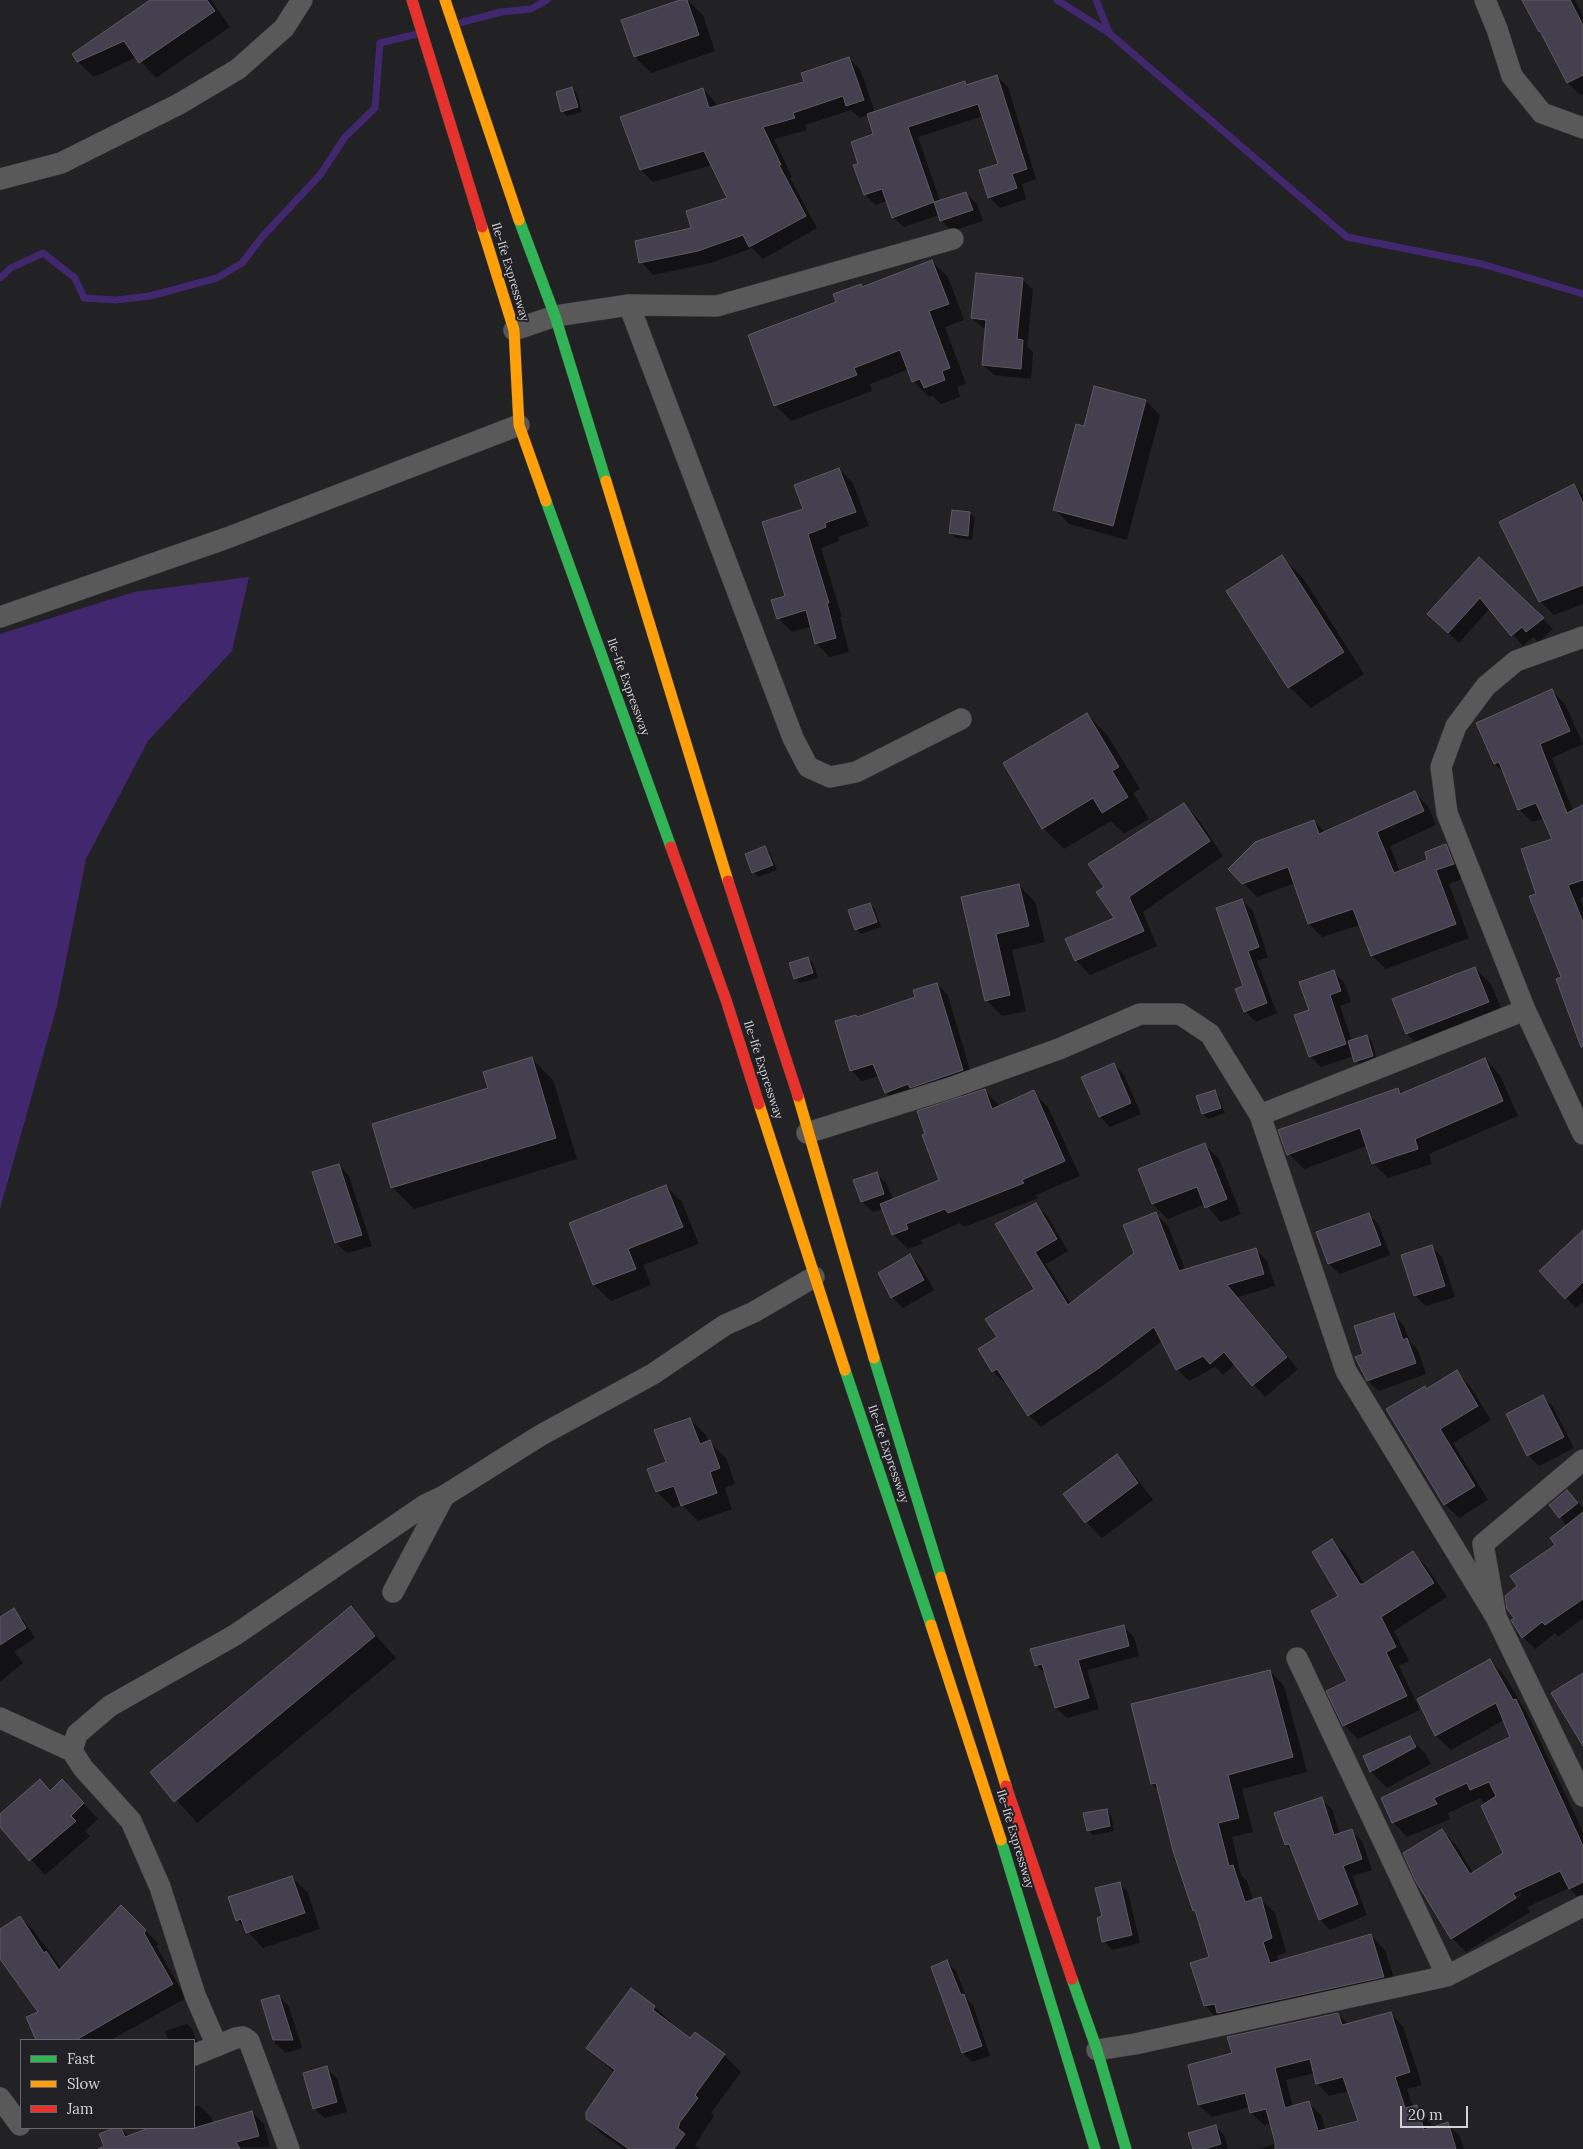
<!DOCTYPE html>
<style>
body{margin:0}
#map{position:relative;width:1583px;height:2149px;overflow:hidden;background:#222124;font-family:Lora,serif}
canvas{display:block}
.legend{position:absolute;left:20px;top:2039px;width:175px;height:90px;box-sizing:border-box;background:#212025;border:1px solid #68676b;margin:0;padding:6px 9px;list-style:none;font-size:15px;color:#d3d2d5}
.legend li{display:flex;align-items:center;gap:10px;height:25px}
.legend b{width:25px;border:1px solid #68676b}
.scale{position:absolute;left:1400px;top:2106px;width:68px;height:22px;box-sizing:border-box;border:2px solid #d3d2d5;border-top:0;padding-left:6px;font-size:15px;line-height:18px;white-space:nowrap;color:#d3d2d5;-webkit-text-stroke:4px #212025;paint-order:stroke}
</style>
<div id="map">
<canvas width="1583" height="2149"></canvas>
<ul class="legend">
<li><b style="height:6px;background:#30b455"></b>Fast</li>
<li><b style="height:6px;background:#ff9f0a"></b>Slow</li>
<li><b style="height:6px;background:#e5322d"></b>Jam</li>
</ul>
<div class="scale">20 m</div>
</div>
<script>
const g = document.querySelector('canvas').getContext('2d');
g.lineJoin = 'round';
function fillPath(path, color) { g.fillStyle = color; g.fill(path, 'evenodd'); }
const toPath = rows => new Path2D(rows.map(r => 'M' + r).join(''));
function stroke(path, color, width, dash) { g.strokeStyle = color; g.lineWidth = width; g.lineCap = dash ? 'butt' : 'round'; g.setLineDash(dash || []); g.stroke(path); }
function label(font, color, halo, rows, align = 'center') {
  g.font = font + ' Lora,serif'; g.lineWidth = 4; g.setLineDash([]); g.textBaseline = 'middle'; g.strokeStyle = halo; g.fillStyle = color; for (const [text, x, y, turn = 0] of rows) {
    g.save(); g.translate(x, y); g.rotate((+turn || 0) * Math.PI / 180); g.textAlign = isNaN(turn) ? turn : align; if (halo) g.strokeText(text, 0, 0); g.fillText(text, 0, 0); g.restore();
  }
}
const water = toPath([
 [249,577,232,651,148,741,86,859,57,1006,0,1209,0,634,134,592]
]);
const shadow = toPath([
 [153,0,211,0,230,27,156,78,137,57,94,77,78,62],
 [684,0,687,0,703,15,715,51,651,73,635,57],
 [1525,0,1575,0,1583,16,1583,94,1580,95,1568,83],
 [849,58,861,71,875,113,965,82,968,86,997,76,1008,87,1036,179,1022,184,1026,199,1000,208,989,197,999,165,983,116,918,137,940,201,966,193,977,204,983,221,952,231,941,220,939,215,904,227,893,217,887,201,875,205,865,194,859,164,875,135,869,115,860,118,851,110,805,125,807,130,774,139,792,177,790,178,817,228,763,259,752,248,711,263,653,275,641,262,693,229,728,199,712,165,653,182,641,170,703,89,715,102,717,107,805,83],
 [572,88,577,93,582,112,567,116,562,111],
 [932,261,948,277,964,320,945,327,966,384,957,387,960,397,941,404,933,396,929,397,913,381,909,369,870,384,872,391,791,421,775,405,838,303,861,286,863,288],
 [1023,280,1033,290,1027,346,1033,352,1031,379,994,375,983,365,987,329,983,328,972,318],
 [1146,401,1160,415,1127,540,1069,524,1055,509,1085,428],
 [839,469,853,483,869,526,838,537,839,541,821,548,842,617,840,617,849,652,830,657,816,643,812,626,792,632,778,618,786,597,805,510],
 [1574,486,1583,495,1583,604,1554,615,1540,601],
 [970,513,975,518,972,540,956,538,951,533],
 [1282,557,1303,578,1364,674,1311,708,1289,687],
 [1479,559,1543,619,1553,629,1538,642,1533,637,1523,646,1490,608,1459,643,1439,624],
 [1552,691,1565,704,1583,744,1552,758,1573,811,1583,807,1583,897,1580,898,1583,905,1583,1030,1563,978,1538,894,1554,839,1544,818,1532,822,1519,809,1504,773,1495,764,1477,724],
 [1087,714,1108,736,1140,789,1133,793,1149,819,1124,834,1111,821,1064,849,1043,828],
 [1414,792,1428,806,1436,825,1390,846,1400,872,1429,861,1446,846,1459,860,1466,877,1449,884,1469,938,1386,969,1372,956,1360,925,1322,937,1309,924,1295,883,1257,897,1230,869,1314,821,1325,832],
 [1183,804,1198,819,1223,856,1143,912,1157,946,1090,975,1076,960,1115,919,1105,887],
 [765,848,770,853,777,870,758,877,753,872],
 [1019,885,1035,902,1045,942,1012,950,1026,1011,1002,1016,986,1000,963,898],
 [1242,900,1253,911,1268,957,1257,961,1277,1013,1256,1022,1245,1011],
 [870,904,875,909,881,927,861,934,856,929],
 [808,958,813,963,818,978,800,983,795,978],
 [1475,968,1491,984,1505,1018,1423,1050,1407,1034,1394,1000],
 [1333,972,1344,982,1351,1002,1340,1006,1352,1041,1367,1037,1372,1041,1377,1061,1360,1066,1353,1056,1321,1067,1310,1056,1310,1010],
 [937,984,948,995,973,1081,896,1103,886,1092,879,1076,862,1081,851,1070,858,1018,917,998],
 [532,1059,553,1080,577,1159,414,1209,392,1187,490,1089],
 [1485,1059,1500,1075,1518,1116,1429,1154,1432,1164,1388,1178,1373,1163,1367,1146,1304,1169,1289,1154,1398,1089,1403,1094],
 [1114,1064,1124,1075,1141,1114,1110,1127,1100,1117],
 [985,1091,1000,1106,1033,1092,1048,1107,1080,1176,1036,1195,1038,1198,964,1227,960,1223,921,1240,922,1244,908,1249,893,1234,883,1209,873,1212,862,1202,855,1181,876,1173,887,1184,893,1200,940,1180],
 [1215,1092,1219,1097,1225,1113,1208,1119,1203,1114,1198,1097],
 [1204,1144,1219,1159,1241,1214,1221,1222,1205,1204,1168,1219,1153,1204],
 [339,1165,349,1176,372,1246,347,1253,336,1243,314,1173],
 [666,1186,682,1202,699,1244,643,1265,651,1285,611,1301,594,1285,570,1224],
 [1036,1205,1048,1217,1068,1251,1046,1264,1071,1304,1135,1254,1156,1214,1168,1226,1186,1271,1255,1249,1267,1261,1275,1286,1238,1297,1298,1369,1265,1397,1235,1364,1223,1375,1215,1367,1189,1381,1177,1369,1162,1341,1111,1380,1041,1427,1029,1415,1007,1381,1004,1383,993,1371,998,1338,1036,1289,997,1224],
 [1368,1214,1379,1225,1390,1255,1340,1274,1329,1264,1317,1233],
 [1583,1234,1583,1302,1576,1308,1566,1298],
 [1432,1247,1442,1257,1455,1297,1426,1306,1415,1296,1403,1256],
 [910,1256,921,1267,934,1290,903,1308,892,1297],
 [1394,1315,1404,1326,1410,1342,1418,1350,1426,1374,1379,1391,1368,1381,1365,1355],
 [1457,1372,1470,1386,1491,1420,1453,1443,1488,1500,1459,1518,1445,1504,1388,1409,1424,1387,1427,1390],
 [1543,1397,1553,1407,1574,1448,1539,1466,1528,1455],
 [690,1419,706,1435,709,1442,726,1458,735,1484,725,1488,732,1509,698,1521,682,1505,673,1508,657,1492,667,1463],
 [1116,1456,1132,1472,1153,1500,1102,1538,1086,1522],
 [1567,1491,1583,1508,1583,1618,1558,1637,1555,1633,1535,1649,1523,1637,1516,1618,1519,1586,1557,1545,1567,1526,1550,1505],
 [1332,1541,1346,1554,1364,1584,1413,1553,1427,1567,1447,1597,1394,1631,1409,1661,1399,1666,1420,1710,1358,1739,1344,1725,1349,1681],
 [351,1608,396,1658,197,1823,152,1772],
 [13,1610,23,1620,35,1638,14,1652,23,1663,0,1682,0,1618],
 [1123,1626,1134,1637,1139,1656,1087,1670,1099,1709,1067,1718,1056,1708,1047,1676,1036,1665],
 [1490,1660,1504,1675,1528,1715,1583,1832,1583,1902,1569,1888,1527,1907,1530,1912,1466,1952,1452,1938,1442,1831,1456,1845,1473,1873,1505,1854,1486,1804,1480,1798,1448,1813,1450,1819,1407,1837,1393,1822,1512,1737,1504,1720,1451,1750,1436,1736,1418,1700],
 [1521,1893,1522,1895,1454,1938,1454,1935],
 [1270,1671,1284,1686,1307,1772,1242,1789,1253,1832,1232,1837,1241,1875,1247,1881,1253,1901,1260,1899,1275,1913,1286,1952,1277,1956,1279,1962,1371,1935,1385,1950,1398,1991,1219,2020,1205,2006,1210,1958,1198,1915,1194,1910,1159,1791,1152,1784],
 [1410,1738,1426,1754,1431,1764,1387,1788,1371,1772,1365,1757],
 [50,1792,77,1796,98,1819,85,1831,90,1836,45,1875,0,1825,0,1815],
 [1321,1799,1332,1809,1340,1834,1351,1831,1362,1841,1372,1870,1352,1876,1367,1915,1330,1930,1320,1919,1294,1852,1286,1845],
 [1106,1810,1111,1815,1114,1831,1093,1835,1088,1830],
 [292,1877,308,1893,320,1929,263,1948,237,1920],
 [1119,1883,1128,1892,1140,1943,1112,1950,1104,1941,1104,1917],
 [121,1907,159,1944,156,1946,186,1998,111,2040,37,2040,28,2018,40,2012,0,1958,0,1931,20,1917,33,1930,62,1969],
 [947,1962,956,1971,967,1999,973,2005,990,2056,972,2062,963,2053],
 [631,1990,655,2007,690,2040,724,2055,741,2072,711,2113,714,2116,695,2145,699,2149,623,2149,602,2134,585,2117,615,2073,588,2048],
 [279,1996,289,2007,302,2048,286,2053,275,2043,262,2001],
 [1338,2014,1349,2025,1391,2014,1403,2026,1422,2085,1407,2089,1413,2108,1417,2106,1429,2119,1432,2128,1447,2124,1460,2136,1464,2149,1259,2149,1277,2143,1271,2123,1264,2125,1251,2113,1250,2107,1212,2117,1199,2105,1233,2054],
 [1314,2073,1317,2083,1329,2096,1349,2091,1359,2122,1326,2131,1321,2115,1308,2102,1293,2107,1286,2080],
 [187,2024,192,2029,198,2045,194,2047,194,2040,168,2040,165,2031],
 [326,2068,337,2078,347,2112,325,2118,314,2108],
 [199,2105,211,2117,213,2123,252,2112,264,2124,270,2147,107,2149,101,2135,117,2128,120,2128,129,2137,152,2128,194,2128,194,2107],
 [1216,2127,1224,2135,1228,2149,1194,2149]
]);
const stream = toPath([
 [1057,0,1109,33,1347,237,1482,264,1583,294],
 [1096,0,1109,32],
 [459,23,501,12,531,9,547,0],
 [0,278,11,268,43,253,75,278,84,298,116,300,150,296,217,278,242,263,262,237,320,175,345,137,375,108,380,43,417,34]
]);
const building = toPath([
 [150,0,207,0,215,11,139,63,124,41,77,62,72,54,150,0],
 [680,0,687,0,699,35,634,57,621,20,680,0],
 [1522,0,1570,0,1583,25,1583,75,1567,83,1540,31,1539,32,1522,0],
 [849,57,864,100,846,106,843,96,793,113,795,118,763,127,781,165,779,165,806,216,749,247,743,235,698,251,639,263,635,241,691,228,686,211,727,198,704,151,640,170,620,117,703,88,709,108,804,82,801,73,849,57],
 [997,75,1027,169,1012,174,1017,188,988,198,979,170,998,164,978,104,908,127,934,202,966,192,973,210,940,221,934,202,892,218,882,189,864,195,853,165,858,164,851,142,873,134,867,114,965,81,966,85,997,75],
 [572,87,578,107,561,112,556,92,572,87],
 [932,260,949,304,929,311,950,368,942,371,945,380,924,388,920,379,912,382,900,350,854,368,857,375,774,406,748,335,836,302,833,294,861,284,862,287,932,260],
 [976,273,1023,278,1017,339,1023,340,1021,369,982,365,986,320,971,318,976,273],
 [1094,386,1146,400,1113,526,1053,510,1076,424,1084,426,1094,386],
 [839,468,856,512,825,523,826,527,808,534,829,603,827,603,836,638,815,644,806,610,777,619,771,600,785,596,762,522,803,509,794,485,839,468],
 [1574,484,1583,503,1583,585,1539,602,1499,522,1574,484],
 [952,510,970,512,968,536,949,533,952,510],
 [1282,555,1344,652,1288,688,1226,591,1282,555],
 [1479,557,1544,618,1526,632,1522,627,1511,636,1480,598,1448,633,1427,614,1479,557],
 [1552,689,1570,731,1540,744,1567,813,1583,805,1583,880,1568,885,1583,922,1583,1047,1581,1047,1556,979,1561,977,1529,896,1536,894,1521,849,1552,839,1536,803,1518,810,1499,762,1494,764,1476,723,1552,689],
 [1087,713,1119,767,1112,771,1128,797,1102,813,1093,798,1042,829,1003,763,1087,713],
 [1415,791,1424,811,1377,832,1394,873,1427,860,1425,852,1446,844,1454,864,1436,870,1456,924,1371,956,1353,909,1308,924,1288,867,1242,884,1228,869,1255,842,1314,820,1319,834,1415,791],
 [1184,803,1210,841,1129,897,1144,931,1075,961,1065,939,1114,918,1096,892,1104,887,1088,864,1184,803],
 [765,846,773,865,752,873,745,854,765,846],
 [1019,884,1029,926,996,934,1010,995,985,1001,961,897,1019,884],
 [1242,899,1259,947,1248,951,1267,1003,1244,1012,1235,989,1243,986,1216,908,1242,899],
 [870,903,877,922,855,930,848,910,870,903],
 [808,957,813,973,794,979,789,963,808,957],
 [1475,967,1489,1002,1406,1034,1392,999,1475,967],
 [1334,970,1341,991,1330,995,1346,1044,1309,1057,1294,1015,1309,1010,1299,982,1334,970],
 [937,983,963,1070,910,1088,908,1084,885,1093,873,1064,850,1071,835,1021,856,1015,857,1017,915,997,913,990,937,983],
 [1367,1035,1373,1056,1354,1062,1348,1041,1367,1035],
 [532,1057,556,1138,391,1188,372,1124,488,1088,483,1072,532,1057],
 [1485,1058,1503,1101,1415,1139,1418,1149,1372,1164,1360,1128,1287,1155,1278,1130,1398,1088,1400,1094,1485,1058],
 [1114,1063,1131,1103,1099,1117,1081,1077,1114,1063],
 [985,1089,992,1109,1034,1090,1065,1161,1022,1180,1024,1183,948,1213,945,1209,906,1224,908,1229,892,1235,880,1204,939,1180,922,1135,925,1134,917,1111,985,1089],
 [1215,1090,1221,1108,1202,1114,1196,1096,1215,1090],
 [1205,1143,1227,1199,1205,1208,1197,1187,1152,1204,1138,1169,1205,1143],
 [339,1164,362,1235,335,1243,312,1172,339,1164],
 [877,1172,884,1194,861,1202,853,1180,877,1172],
 [666,1185,683,1227,628,1249,636,1269,593,1285,569,1223,666,1185],
 [1036,1203,1057,1239,1035,1252,1068,1305,1134,1253,1123,1225,1156,1212,1179,1271,1256,1248,1264,1274,1227,1285,1287,1357,1252,1386,1224,1352,1210,1364,1203,1356,1176,1370,1154,1327,1099,1368,1028,1416,997,1369,992,1372,978,1349,997,1337,985,1319,1034,1289,995,1224,1036,1203],
 [1369,1213,1381,1245,1328,1264,1316,1232,1369,1213],
 [1583,1230,1583,1282,1565,1299,1539,1271,1583,1230],
 [1432,1245,1445,1286,1414,1296,1401,1255,1432,1245],
 [910,1254,924,1280,891,1298,878,1273,910,1254],
 [1394,1313,1403,1340,1407,1338,1416,1363,1367,1381,1355,1357,1363,1354,1354,1326,1394,1313],
 [1457,1370,1478,1406,1440,1429,1475,1486,1444,1505,1386,1409,1425,1386,1426,1389,1457,1370],
 [1543,1395,1564,1437,1527,1456,1506,1414,1543,1395],
 [690,1418,700,1444,710,1440,720,1468,710,1472,717,1493,681,1506,674,1486,656,1492,647,1469,666,1462,654,1430,690,1418],
 [1117,1454,1138,1483,1085,1523,1063,1494,1117,1454],
 [1567,1490,1578,1503,1559,1518,1549,1505,1567,1490],
 [1583,1512,1583,1599,1545,1625,1542,1622,1522,1638,1511,1620,1514,1618,1507,1609,1505,1596,1517,1586,1510,1576,1555,1545,1550,1538,1583,1512],
 [1332,1539,1360,1584,1363,1584,1413,1551,1434,1583,1381,1617,1396,1647,1386,1652,1407,1696,1343,1726,1326,1691,1347,1681,1311,1611,1338,1596,1312,1552,1332,1539],
 [351,1606,375,1636,174,1802,150,1772,351,1606],
 [14,1608,26,1628,0,1645,0,1617,14,1608],
 [1124,1625,1129,1646,1078,1660,1089,1698,1055,1708,1042,1664,1035,1666,1030,1649,1124,1625],
 [1490,1659,1513,1700,1516,1699,1583,1846,1583,1882,1569,1889,1560,1871,1513,1893,1516,1898,1451,1939,1415,1880,1403,1853,1442,1829,1470,1874,1503,1853,1481,1806,1496,1796,1489,1782,1470,1790,1467,1783,1434,1798,1437,1804,1392,1823,1381,1798,1510,1737,1496,1703,1435,1736,1417,1699,1490,1659],
 [1270,1670,1293,1757,1228,1775,1239,1818,1218,1823,1229,1866,1233,1865,1245,1902,1261,1897,1272,1938,1263,1942,1270,1963,1371,1934,1384,1977,1217,2013,1215,2004,1204,2006,1190,1963,1209,1957,1195,1910,1193,1911,1173,1851,1156,1783,1151,1784,1131,1704,1270,1670],
 [1583,1673,1583,1746,1551,1693,1583,1673],
 [1410,1736,1416,1747,1370,1772,1363,1756,1410,1736],
 [40,1779,50,1791,62,1779,84,1803,71,1816,76,1821,29,1861,0,1827,0,1814,40,1779],
 [1322,1797,1334,1835,1352,1829,1362,1859,1343,1866,1358,1904,1319,1920,1289,1844,1285,1845,1274,1813,1322,1797],
 [1107,1809,1110,1826,1087,1831,1083,1813,1107,1809],
 [292,1876,305,1913,246,1933,241,1919,236,1921,228,1897,292,1876],
 [1120,1882,1132,1935,1102,1942,1097,1918,1102,1916,1095,1888,1120,1882],
 [121,1905,146,1930,144,1933,173,1984,76,2040,36,2040,26,2017,38,2012,0,1959,0,1929,20,1916,44,1953,46,1951,59,1970,121,1905],
 [947,1960,961,1995,964,1994,982,2046,962,2053,931,1967,947,1960],
 [631,1988,655,2006,653,2010,690,2038,695,2032,725,2054,695,2095,698,2098,680,2122,678,2128,685,2134,674,2149,629,2149,586,2119,586,2112,615,2070,586,2048,631,1988],
 [279,1995,293,2040,273,2040,261,2000,279,1995],
 [1391,2012,1410,2072,1395,2077,1405,2108,1417,2105,1424,2130,1448,2122,1456,2149,1275,2149,1275,2142,1266,2109,1250,2113,1245,2093,1198,2105,1188,2065,1232,2053,1227,2037,1338,2013,1342,2025,1391,2012],
 [1310,2059,1316,2084,1343,2077,1358,2121,1318,2131,1309,2101,1285,2108,1275,2068,1310,2059],
 [327,2066,337,2102,313,2109,303,2073,327,2066],
 [252,2111,259,2136,236,2142,240,2149,98,2149,104,2146,99,2134,114,2128,121,2128,125,2137,149,2128,194,2128,252,2111],
 [1216,2125,1221,2144,1204,2149,1193,2149,1188,2133,1216,2125]
]);
const street = toPath([
 [1485,0,1497,29,1512,76,1542,113,1583,128],
 [0,179,61,163,179,104,238,69,284,28,302,0],
 [629,305,793,738,808,767,830,777,856,772,961,719],
 [514,330,555,316,629,305,717,306,953,239],
 [0,617,227,538,519,425],
 [1583,637,1516,661,1486,686,1456,726,1441,767,1447,813,1525,1010,1583,1134],
 [1260,1115,1346,1371,1496,1617],
 [807,1133,950,1088,1059,1049,1140,1014,1180,1014,1210,1034,1260,1115,1525,1010],
 [1583,1460,1483,1544,1496,1617,1583,1796],
 [393,1592,444,1496,541,1435,653,1374,725,1325,754,1312,814,1277],
 [1297,1658,1447,1976],
 [0,1718,72,1751],
 [217,2046,195,1995,160,1887,131,1821,83,1768,72,1751,77,1734,110,1706,235,1635,425,1505,444,1496],
 [1097,2050,1135,2044,1447,1976,1583,1906],
 [194,2055,236,2038,243,2037,249,2041,289,2149],
 [0,2098,20,2125]
]);
const fast = toPath([
 [519,220,555,316,606,481],
 [546,501,671,847],
 [874,1358,941,1577],
 [845,1370,931,1625],
 [1001,1840,1095,2149],
 [1072,1979,1097,2050,1126,2149]
]);
const slow = toPath([
 [445,0,519,220],
 [482,227,514,330,519,425,546,501],
 [606,481,728,881],
 [798,1096,874,1358],
 [759,1104,845,1370],
 [941,1577,1006,1786],
 [931,1625,1001,1840]
]);
const jam = toPath([
 [412,0,482,227],
 [671,847,726,1000,759,1104],
 [728,881,798,1096],
 [1006,1786,1072,1979]
]);
const streetNames = [
 ["Ile-Ife Expressway",510,272,73],
 ["Ile-Ife Expressway",628,687,70],
 ["Ile-Ife Expressway",763,1070,72],
 ["Ile-Ife Expressway",888,1454,71],
 ["Ile-Ife Expressway",1015,1839,73]
];
fillPath(water, '#41276e');
fillPath(shadow, '#0007');
stroke(stream, '#41276e', 7);
fillPath(building, '#454050');
stroke(building, '#5c5b5e', 1);
stroke(street, '#3b3b3c', 22);
stroke(fast, '#3b3b3c', 12);
stroke(slow, '#3b3b3c', 12);
stroke(jam, '#3b3b3c', 12);
stroke(street, '#595959', 21);
stroke(fast, '#30b455', 11);
stroke(slow, '#ff9f0a', 11);
stroke(jam, '#e5322d', 11);
label('12px', '#d3d2d5', '#212025', streetNames);
</script>
